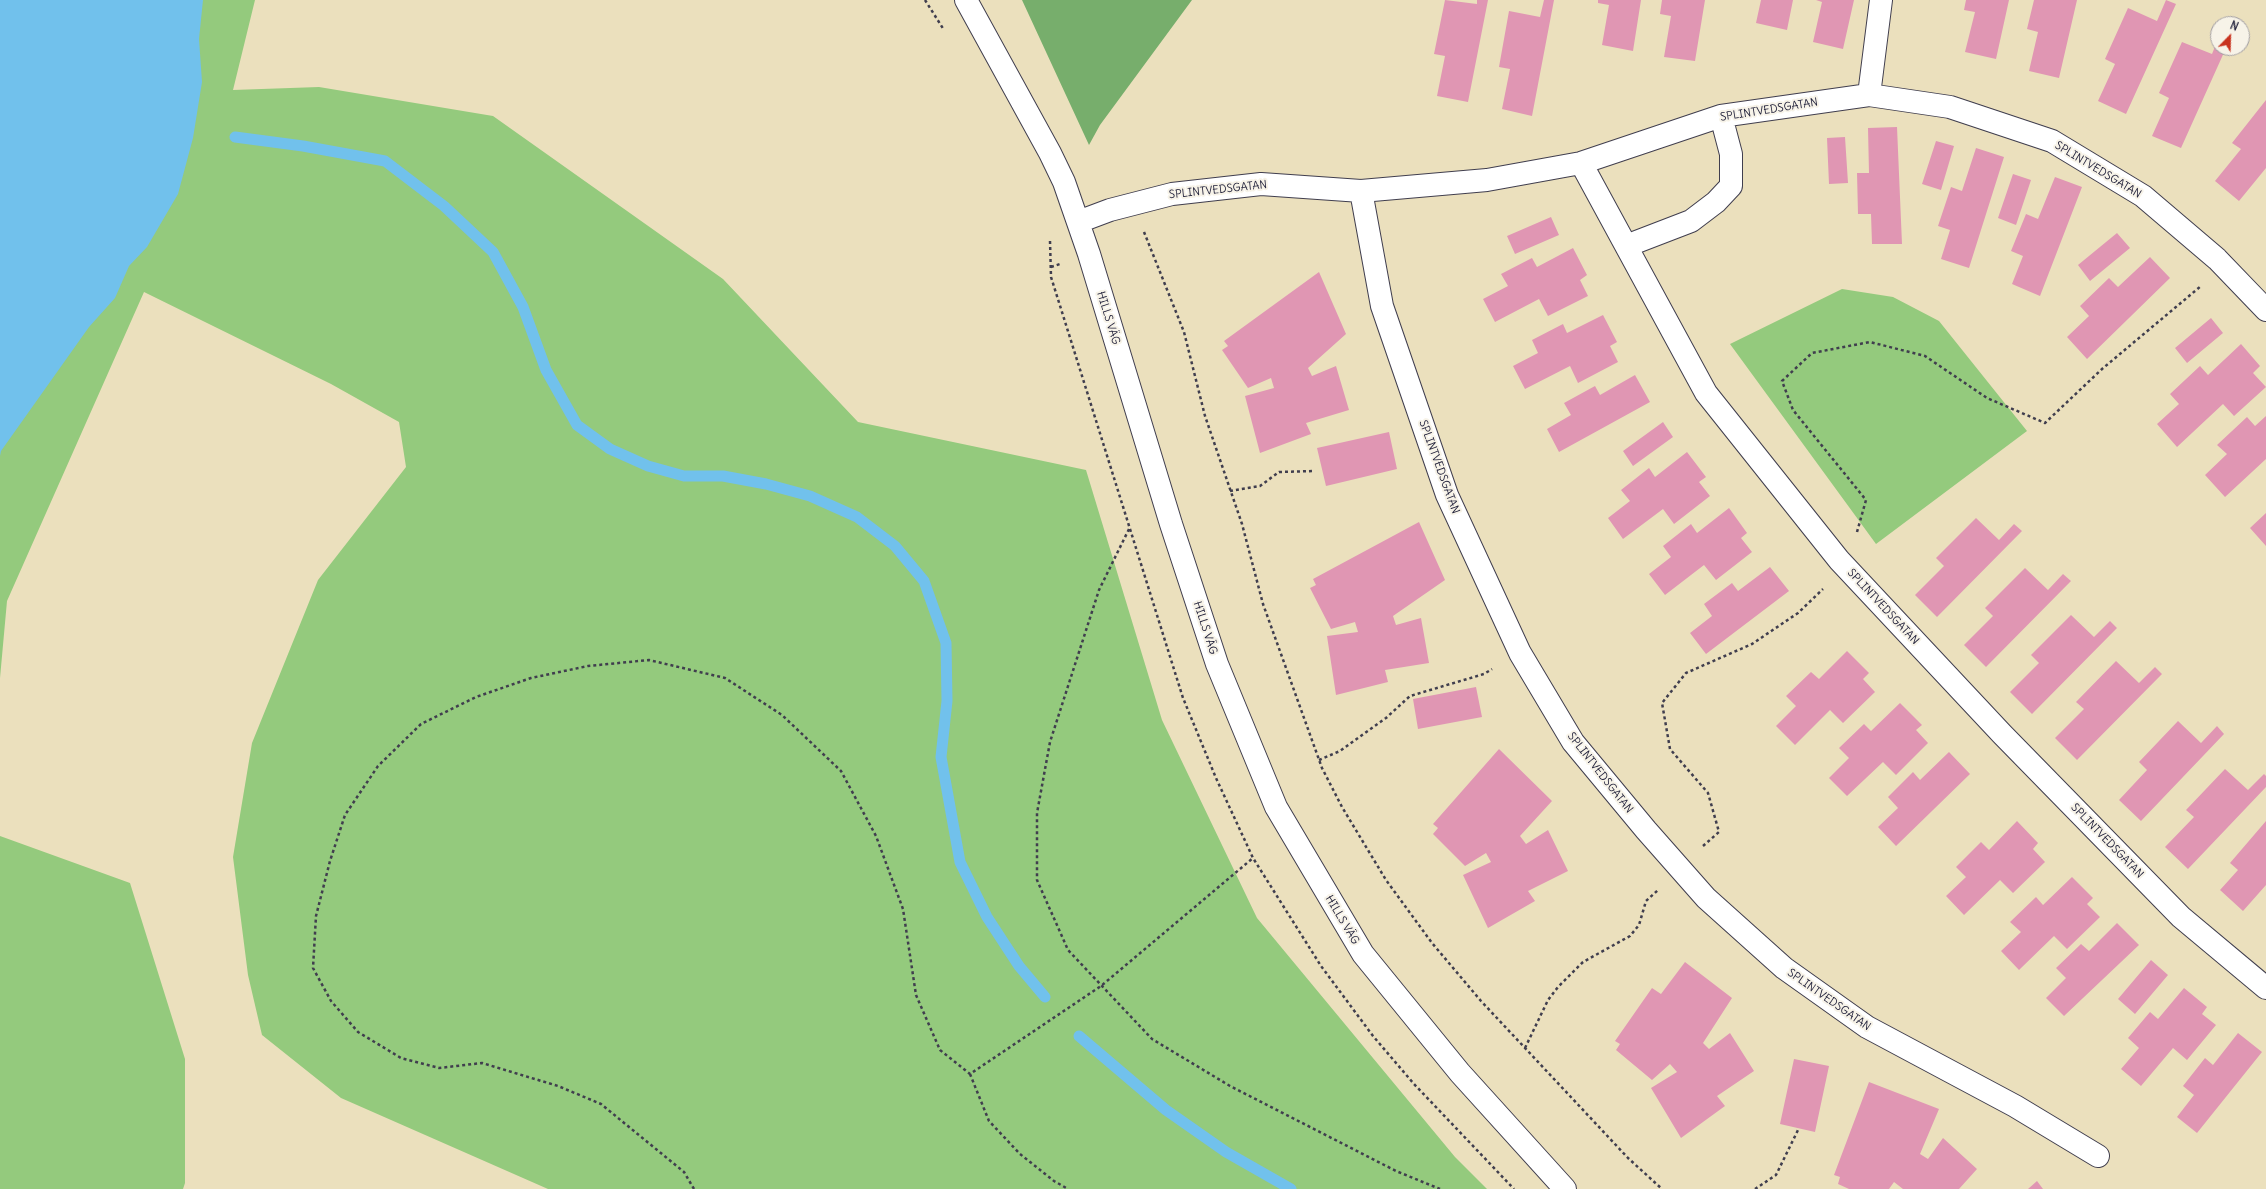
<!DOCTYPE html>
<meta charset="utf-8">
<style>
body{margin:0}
#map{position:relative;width:2266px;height:1189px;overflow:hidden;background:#ebe0bd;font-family:Delius,sans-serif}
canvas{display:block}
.north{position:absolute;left:2210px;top:16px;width:40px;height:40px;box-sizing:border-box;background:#f7f3e8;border:1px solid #a29fa3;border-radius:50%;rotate:23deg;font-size:11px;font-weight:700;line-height:16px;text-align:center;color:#22223b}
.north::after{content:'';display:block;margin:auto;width:14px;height:18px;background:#c8321e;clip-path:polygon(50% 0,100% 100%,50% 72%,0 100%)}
</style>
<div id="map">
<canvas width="2266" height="1189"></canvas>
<div class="north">N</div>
</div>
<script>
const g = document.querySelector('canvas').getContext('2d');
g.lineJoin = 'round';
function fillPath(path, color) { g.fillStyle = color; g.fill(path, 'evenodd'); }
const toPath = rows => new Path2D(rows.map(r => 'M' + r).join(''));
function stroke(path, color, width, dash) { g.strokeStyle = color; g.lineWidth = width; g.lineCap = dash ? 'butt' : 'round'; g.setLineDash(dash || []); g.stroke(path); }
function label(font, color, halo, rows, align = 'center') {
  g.font = font + ' Delius,sans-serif'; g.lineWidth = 4; g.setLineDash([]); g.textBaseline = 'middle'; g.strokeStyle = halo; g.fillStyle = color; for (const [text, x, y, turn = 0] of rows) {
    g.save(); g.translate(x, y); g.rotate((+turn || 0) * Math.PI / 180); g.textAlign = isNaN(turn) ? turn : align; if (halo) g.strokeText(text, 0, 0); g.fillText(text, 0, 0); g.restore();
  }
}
const green = toPath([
 [0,0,255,0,233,90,319,87,493,116,723,279,858,422,1086,470,1162,720,1257,918,1455,1157,1487,1189,548,1189,341,1098,262,1035,248,975,233,857,252,743,318,580,406,467,399,422,331,384,144,292,7,601,0,678],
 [1842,289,1893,297,1939,321,2027,431,1876,544,1730,344],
 [0,836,130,883,185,1059,185,1183,183,1189,0,1189]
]);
const forest = toPath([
 [1022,0,1192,0,1100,125,1089,145]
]);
const water = toPath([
 [0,0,203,0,199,39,202,82,193,138,178,194,147,247,129,266,115,298,89,327,1,451,0,456]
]);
const stream = toPath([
 [235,137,303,146,385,161,444,206,493,252,523,307,546,370,577,425,610,449,648,466,684,476,723,476,766,484,810,496,857,517,895,546,924,581,946,643,947,701,941,757,960,862,987,917,1019,966,1045,997],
 [1079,1036,1166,1110,1226,1152,1291,1189]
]);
const building = toPath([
 [1445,0,1477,4,1477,0,1488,0,1468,102,1437,96,1445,56,1434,54],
 [1544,0,1554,0,1532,116,1502,109,1510,69,1499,67,1509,11,1540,17],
 [1598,0,1641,0,1633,51,1602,45,1609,5,1598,3],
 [1662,0,1705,0,1695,61,1664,57,1671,16,1660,14],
 [1761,0,1793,0,1787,30,1756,23],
 [1816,0,1854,0,1843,49,1813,42,1822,2],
 [1966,0,2009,0,1996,59,1965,52,1975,12,1964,10],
 [2034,0,2077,0,2059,78,2029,71,2038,32,2027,29],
 [2166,0,2176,4,2126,114,2098,101,2115,64,2105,59,2128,8,2157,21],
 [2218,39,2218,48,2226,48,2181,148,2152,136,2169,98,2159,93,2182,42,2212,54],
 [2266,100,2266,168,2239,201,2215,181,2241,149,2232,143],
 [1897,127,1902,244,1872,244,1871,214,1858,214,1857,173,1869,173,1868,128],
 [1845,137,1848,183,1829,184,1827,138],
 [1936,141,1954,146,1941,190,1922,184],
 [1976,148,2004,157,1969,268,1941,259,1950,230,1938,226,1951,187,1962,191],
 [2013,174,2031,180,2016,225,1998,218],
 [2055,177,2082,187,2040,296,2012,284,2023,256,2011,251,2026,214,2038,219],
 [1551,217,1559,235,1515,254,1507,236],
 [2117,233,2130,248,2090,281,2078,265],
 [1573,248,1587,275,1580,280,1588,296,1548,316,1539,299,1495,322,1483,299,1508,286,1501,274,1532,258,1537,267],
 [2150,257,2170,278,2087,359,2067,337,2089,316,2080,306,2109,278,2118,287],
 [1319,272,1346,334,1308,368,1312,376,1336,366,1349,410,1306,423,1311,434,1260,453,1245,396,1274,388,1271,378,1248,388,1222,350,1228,346,1224,341],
 [1603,315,1617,342,1610,346,1618,362,1578,383,1570,366,1525,389,1513,366,1538,353,1532,340,1563,324,1567,333],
 [2211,318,2223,333,2187,363,2175,348],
 [2241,344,2260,366,2253,373,2266,387,2234,416,2223,404,2177,447,2157,424,2179,404,2170,394,2200,366,2208,375],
 [1635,375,1650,402,1559,452,1547,429,1571,415,1564,403,1595,386,1600,395],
 [2266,416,2266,459,2225,497,2205,475,2227,454,2217,445,2247,417,2255,426],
 [1663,422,1673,437,1633,466,1623,451],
 [1389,432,1397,469,1326,486,1317,448],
 [1687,452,1706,477,1699,482,1710,496,1674,524,1663,509,1623,539,1608,518,1630,501,1621,490,1649,468,1655,477],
 [1729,508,1747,533,1741,538,1752,552,1716,580,1704,565,1665,595,1649,574,1671,557,1663,546,1691,524,1697,533],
 [2266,513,2266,546,2250,528],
 [1976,518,1999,540,2014,524,2022,531,1937,617,1915,595,1944,566,1936,558],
 [1419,522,1445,580,1393,616,1396,625,1421,618,1429,663,1385,670,1388,682,1336,695,1327,636,1358,632,1355,622,1331,629,1310,588,1316,585,1313,579],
 [1770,567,1789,591,1706,654,1690,633,1712,616,1704,604,1732,583,1738,591],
 [2025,568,2048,590,2063,574,2071,581,1986,667,1964,645,1993,616,1985,608],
 [2071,615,2094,637,2110,621,2117,628,2032,714,2010,692,2039,663,2031,655],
 [1847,651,1869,673,1863,679,1875,692,1843,723,1830,710,1795,745,1776,726,1796,706,1786,696,1811,672,1819,679],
 [2116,661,2139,683,2155,667,2162,674,2077,760,2055,738,2084,709,2076,702],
 [1476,687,1482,717,1418,729,1413,699],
 [1900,703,1922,725,1916,730,1928,743,1896,775,1883,762,1847,796,1829,778,1849,758,1839,748,1864,724,1871,731],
 [2178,721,2201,743,2217,726,2224,734,2141,821,2119,800,2147,770,2139,762],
 [1499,749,1552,801,1520,836,1526,844,1548,830,1568,871,1528,891,1535,901,1488,928,1463,875,1491,862,1486,853,1465,866,1433,834,1438,828,1433,824],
 [1949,752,1970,774,1896,846,1878,827,1898,808,1888,797,1913,772,1920,780],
 [2225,769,2248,790,2264,774,2266,776,2266,787,2188,869,2165,847,2194,817,2186,810],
 [2017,821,2038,843,2033,849,2045,862,2013,893,2000,880,1964,915,1946,896,1966,877,1956,867,1981,842,1989,850],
 [2266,821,2266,885,2243,911,2220,890,2238,870,2230,863],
 [2072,877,2093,898,2087,904,2100,917,2067,949,2054,936,2019,970,2001,951,2021,932,2010,922,2036,897,2043,905],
 [2117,923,2139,945,2064,1016,2046,998,2066,978,2056,968,2081,944,2089,951],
 [2151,960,2168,975,2135,1014,2118,999],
 [1685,962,1732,998,1703,1043,1709,1049,1730,1033,1754,1071,1717,1096,1725,1106,1681,1138,1651,1088,1677,1072,1670,1064,1652,1080,1616,1050,1620,1044,1615,1041,1652,988,1661,994],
 [2184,988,2207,1007,2202,1014,2216,1025,2187,1060,2173,1048,2141,1086,2121,1069,2139,1048,2128,1038,2150,1012,2158,1019],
 [2238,1033,2262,1052,2197,1133,2177,1117,2194,1095,2183,1086,2205,1058,2213,1065],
 [1794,1059,1829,1066,1815,1132,1780,1124],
 [1869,1082,1939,1109,1920,1154,1928,1159,1943,1138,1977,1169,1959,1189,1903,1189,1894,1182,1889,1189,1849,1189,1838,1184,1840,1177,1834,1175],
 [2037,1181,2043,1189,2028,1189]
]);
const path = toPath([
 [925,0,944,30],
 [1144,232,1184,332,1205,416,1242,524,1263,604,1322,768,1342,807,1386,880,1432,943,1481,1001,1628,1158,1662,1189],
 [1050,241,1051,277,1183,698,1216,778,1253,858,1321,966,1373,1036,1414,1084,1514,1189],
 [1051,267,1060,264],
 [1230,491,1260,486,1279,472,1314,471],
 [1129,529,1099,590,1050,742,1037,813,1037,880,1068,950,1152,1039,1230,1086,1396,1171,1440,1189],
 [1857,532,1866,500,1793,410,1782,381,1812,353,1870,342,1925,356,1987,398,2045,423,2102,369,2201,286],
 [1319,760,1340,751,1386,718,1410,696,1484,674,1492,669],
 [1703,846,1719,832,1708,793,1670,749,1662,703,1686,673,1752,644,1798,613,1823,589],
 [1525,1048,1548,1000,1558,987,1583,962,1630,936,1639,925,1646,901,1658,890],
 [970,1074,989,1121,1020,1154,1054,1181,1068,1189],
 [694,1189,684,1172,601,1104,558,1086,482,1063,439,1068,401,1058,358,1032,331,1001,313,968,316,916,330,861,345,815,378,766,421,724,476,697,531,678,588,666,649,660,725,678,782,715,841,771,876,836,903,909,916,995,940,1050,970,1074,1101,986,1253,858],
 [1755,1189,1776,1175,1799,1128]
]);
const minor = toPath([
 [966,0,1050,153,1064,182,1089,254,1171,524,1217,664,1276,807,1363,954,1460,1073,1565,1189],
 [1869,95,1881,0],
 [1581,163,1706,393,1839,560,2002,734,2181,917,2266,988],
 [1361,191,1382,306,1447,495,1520,653,1573,742,1646,830,1706,898,1784,968,1867,1027,2015,1106,2098,1156],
 [1078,222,1110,210,1172,194,1261,184,1361,191,1487,180,1581,163,1721,116,1869,95,1950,107,2052,141,2143,196,2217,259,2266,310],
 [1626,246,1691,221,1716,202,1731,186,1731,154,1721,116]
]);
const streetNames = [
 ["SPLINTVEDSGATAN",1769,110,-9],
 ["SPLINTVEDSGATAN",2098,170,31],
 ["SPLINTVEDSGATAN",1218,190,-6],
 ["HILLS VÄG",1108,318,73],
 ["SPLINTVEDSGATAN",1439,467,70],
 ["SPLINTVEDSGATAN",1883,607,47],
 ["HILLS VÄG",1205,628,72],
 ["SPLINTVEDSGATAN",1600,773,52],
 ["SPLINTVEDSGATAN",2107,841,46],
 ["HILLS VÄG",1342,920,59],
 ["SPLINTVEDSGATAN",1829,1000,35]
];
fillPath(green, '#94ca7d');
fillPath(forest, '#77ae6c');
fillPath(water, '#71c1ec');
stroke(stream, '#71c1ec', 11);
fillPath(building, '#e096b3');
stroke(minor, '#403e4e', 24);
stroke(path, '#403e4e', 2.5, [3, 3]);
stroke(minor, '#fff', 22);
label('11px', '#22223b', '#f7f3e8', streetNames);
</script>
